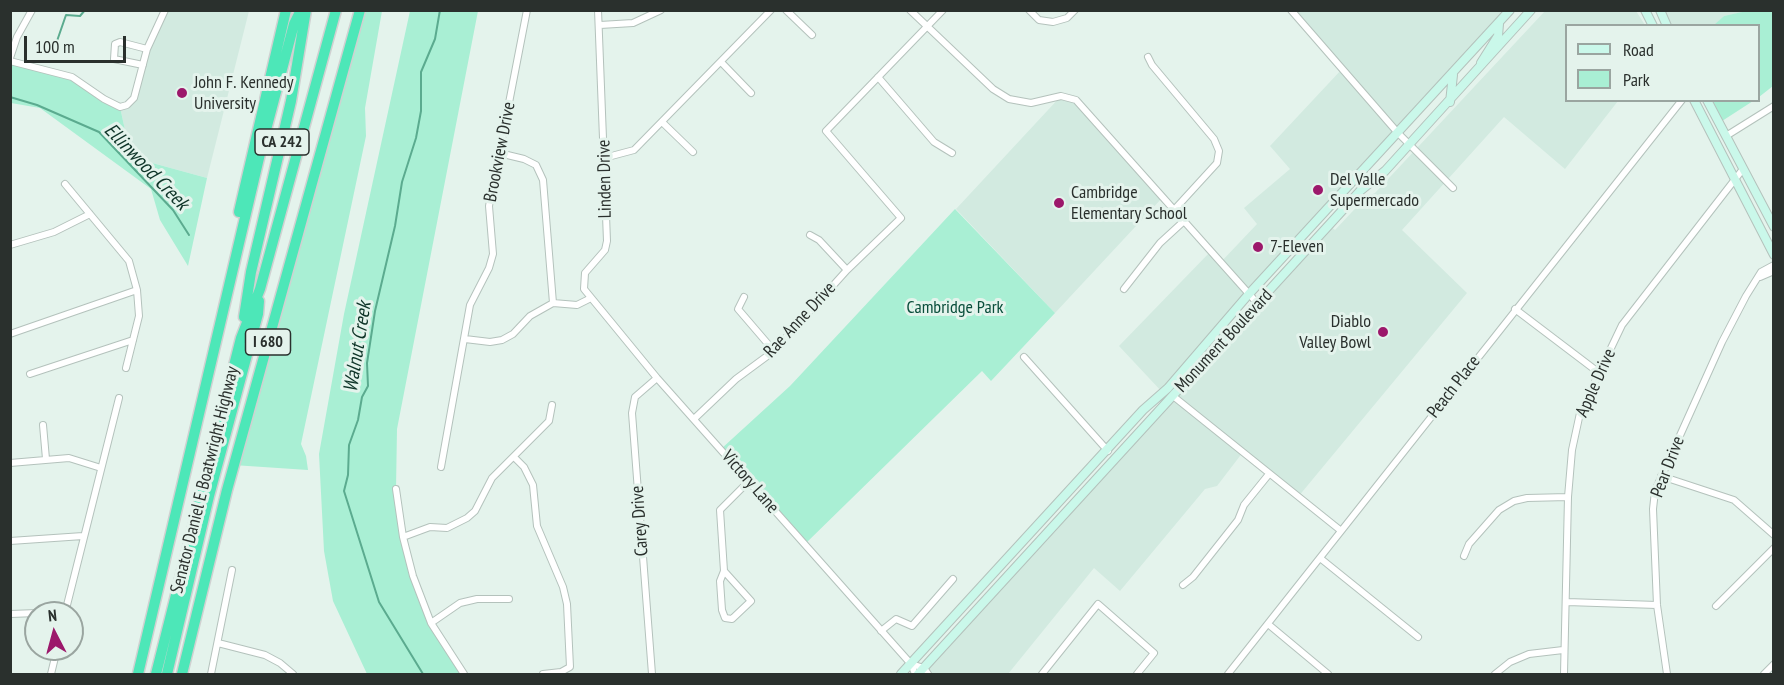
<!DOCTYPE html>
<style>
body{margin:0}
#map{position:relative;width:1784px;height:685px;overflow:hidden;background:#e4f3ec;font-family:"PT Sans Narrow",sans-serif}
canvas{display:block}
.frame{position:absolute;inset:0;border:12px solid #2a302d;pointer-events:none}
.legend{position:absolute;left:1565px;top:24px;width:195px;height:78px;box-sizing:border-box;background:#e4f3ec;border:2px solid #9aa5a0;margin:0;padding:8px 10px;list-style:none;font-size:18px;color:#2a302d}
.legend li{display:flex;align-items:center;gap:12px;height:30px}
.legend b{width:30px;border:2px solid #9aa5a0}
.north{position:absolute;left:24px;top:601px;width:60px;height:60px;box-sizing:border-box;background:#e4f3ec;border:2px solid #9aa5a0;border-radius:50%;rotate:354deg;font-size:16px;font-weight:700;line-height:24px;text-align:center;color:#2a302d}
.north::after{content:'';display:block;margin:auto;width:21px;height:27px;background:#9c186b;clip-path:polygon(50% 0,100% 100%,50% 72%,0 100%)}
.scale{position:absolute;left:24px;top:36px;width:102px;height:27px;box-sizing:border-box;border:3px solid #2a302d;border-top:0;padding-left:8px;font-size:18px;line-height:21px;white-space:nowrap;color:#2a302d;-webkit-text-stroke:4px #e4f3ec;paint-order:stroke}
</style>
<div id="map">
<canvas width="1784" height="685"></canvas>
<div class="frame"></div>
<ul class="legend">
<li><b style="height:8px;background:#caf8ea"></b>Road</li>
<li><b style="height:16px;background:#a9efd4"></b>Park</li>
</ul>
<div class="north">N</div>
<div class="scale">100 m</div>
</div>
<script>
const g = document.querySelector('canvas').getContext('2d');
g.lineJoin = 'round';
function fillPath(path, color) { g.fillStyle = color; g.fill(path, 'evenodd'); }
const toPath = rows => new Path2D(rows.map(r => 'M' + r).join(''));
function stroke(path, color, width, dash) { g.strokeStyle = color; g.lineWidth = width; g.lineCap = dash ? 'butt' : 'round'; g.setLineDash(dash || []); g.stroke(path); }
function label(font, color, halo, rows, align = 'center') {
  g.font = font + ' "PT Sans Narrow",sans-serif'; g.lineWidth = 6; g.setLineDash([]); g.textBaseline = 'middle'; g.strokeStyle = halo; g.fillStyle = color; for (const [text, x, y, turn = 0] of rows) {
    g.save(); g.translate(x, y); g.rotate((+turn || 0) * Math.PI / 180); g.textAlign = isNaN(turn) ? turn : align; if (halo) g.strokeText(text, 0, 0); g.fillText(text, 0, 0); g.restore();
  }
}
const built = toPath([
 [165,11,249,11,207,178,145,161,128,144,120,107,134,98,147,49],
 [1298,11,1510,11,1163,393,1119,346,1210,252,1220,263,1257,224,1244,208,1290,169,1270,146,1342,69,1294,14],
 [1545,11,1636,11,1645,25,1566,26,1566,100,1618,101,1565,169,1504,117,1402,230,1467,293,1298,497,1243,452,1217,486,1205,489,1120,591,1094,568,1008,674,928,674,924,668,1329,225,1335,230,1366,197,1375,193],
 [1660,11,1751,11,1724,16,1714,26,1667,25],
 [1061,96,1076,100,1163,197,1055,313,956,209]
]);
const green = toPath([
 [1751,10,1773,11,1773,86,1759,97,1758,26,1714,25,1724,16],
 [360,11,382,11,365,108,366,136,301,444,306,456,308,470,233,465],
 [410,11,478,11,397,429,396,489,403,537,431,623,464,674,367,674,333,601,324,551,319,454,344,314],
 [10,61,72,77,120,107,128,144,145,161,207,178,188,266,160,220,151,189,40,108,11,103],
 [1707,101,1753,101,1719,123],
 [955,209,1055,313,991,381,982,371,804,545,721,449,790,386]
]);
const stream = toPath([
 [57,41,66,15,80,16,85,10],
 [10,97,37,105,99,132,173,210,189,235],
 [423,674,379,602,344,491,348,475,349,445,358,420,362,397,368,386,367,363,375,311,395,226,402,182,416,138,421,111,421,72,435,39,440,10]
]);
const minor = toPath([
 [598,10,607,241,605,250,585,273,584,289,657,378,911,664,915,674],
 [786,10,812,35],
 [910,10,993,89,1009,99,1031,103,1061,96,1076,100,1258,304],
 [1029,10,1039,20,1053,22,1067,18,1075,10],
 [1291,10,1398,133,1453,188],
 [600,25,633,23,661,10],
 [1148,57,1152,65,1214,139,1219,151,1217,163,1174,210],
 [10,58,17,37,32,10],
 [10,61,72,77,104,99,120,107,127,105,134,98,147,49,165,10],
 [722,63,751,93],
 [143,65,114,59,115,44,120,42,147,49],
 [878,77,934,142,952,153],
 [662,122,693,152],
 [1726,136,1774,106],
 [604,158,634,150,771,10],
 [65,184,129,261,137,290,139,316,126,368],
 [810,235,819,240,847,270],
 [10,245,54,232,90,214],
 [1760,277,1774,271],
 [1124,289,1160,243,1184,221],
 [744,297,738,309,774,351],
 [553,303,577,305,589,299],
 [1515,309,1598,372],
 [10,334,137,290],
 [465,339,490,342,502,340,513,334,530,316,553,303,543,180,536,165,524,159,499,153],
 [1024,357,1108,451],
 [30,374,133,340],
 [1173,396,1340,530],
 [695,418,736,379,774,351,847,270,901,218,826,131,943,10],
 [43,425,46,459],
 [515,458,524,467,533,485,537,526,563,587,567,604,570,667,561,672,543,674],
 [10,463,69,458,101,468],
 [441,467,470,305,489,268,493,254,489,206,527,10],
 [1661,476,1734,500,1774,535],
 [396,489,403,537,413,576,431,623,464,674],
 [403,537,430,527,447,528,467,518,475,511,492,478,549,421,552,405],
 [10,541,83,536],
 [1464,556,1469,544,1499,510,1514,501,1527,498,1568,497],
 [1320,558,1418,637],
 [724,571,751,601,732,619,725,618,722,610,720,581,724,571,720,510,749,481],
 [1183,585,1193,577,1238,520,1244,505,1269,474],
 [1567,602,1657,605],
 [1716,606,1774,548],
 [65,613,119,398],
 [10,614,65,612],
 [431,623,460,603,477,599,509,599],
 [1268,624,1328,674],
 [881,631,896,619,912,626,953,579],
 [218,643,265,655,280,663,293,674],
 [911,664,924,668,928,674],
 [51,674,57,649],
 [211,674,232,570],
 [652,674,632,413,635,397,657,378],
 [1042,674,1098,604,1154,653,1137,674],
 [1228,674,1682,100],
 [1495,674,1510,662,1529,654,1563,650],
 [1564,674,1568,497,1572,450,1580,413,1622,325,1743,169],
 [1667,674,1657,605,1653,509,1655,491,1722,342,1746,296,1761,272,1774,265],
 [1764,674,1774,664]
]);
const secondary = toPath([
 [1645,10,1653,26],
 [1660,10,1667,26],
 [1481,63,1498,36,1499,24],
 [1694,100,1774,255],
 [1707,100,1774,227],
 [1450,102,1453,75],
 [901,674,1143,410,1168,388,1248,295,1510,10],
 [918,674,1361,190,1385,171,1531,10]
]);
const motorway = toPath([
 [239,212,286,10],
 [244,317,251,272,291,101,306,10],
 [138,674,262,145,294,24,301,10],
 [156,674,241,338,260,289,336,10],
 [167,674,209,496,258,314,259,301],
 [182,674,227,490,360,10]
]);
const markers = [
 [182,93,6,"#9c186b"],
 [1318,190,6,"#9c186b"],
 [1059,203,6,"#9c186b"],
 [1258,247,6,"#9c186b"],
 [1383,332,6,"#9c186b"]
];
const shields = [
 [282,142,54],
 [268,342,45]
];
const shieldNames = [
 ["CA 242",282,142],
 ["I 680",268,342]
];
const poiNames = [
 ["John F. Kennedy",194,83],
 ["University",194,104],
 ["Del Valle",1330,180],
 ["Supermercado",1330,201],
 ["Cambridge",1071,193],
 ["Elementary School",1071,214],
 ["7-Eleven",1270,247],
 ["Diablo",1371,322,"right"],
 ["Valley Bowl",1371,343,"right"]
];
const streetNames = [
 ["Brookview Drive",500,152,-79],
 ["Linden Drive",605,179,-91],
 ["Rae Anne Drive",800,320,-47],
 ["Monument Boulevard",1224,341,-47],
 ["Apple Drive",1596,383,-66],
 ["Peach Place",1454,387,-52],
 ["Pear Drive",1668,467,-69],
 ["Senator Daniel E Boatwright Highway",205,480,-76],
 ["Victory Lane",750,482,49],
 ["Carey Drive",640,521,-94]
];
const parkNames = [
 ["Cambridge Park",955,308]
];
const waterNames = [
 ["Ellinwood Creek",146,167,46],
 ["Walnut Creek",358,347,-81]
];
fillPath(built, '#d2eae0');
fillPath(green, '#a9efd4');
stroke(stream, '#5bab8f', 2);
stroke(minor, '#b4c2bc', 8);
stroke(secondary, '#b4c2bc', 10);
stroke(motorway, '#d0d1d1', 13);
stroke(minor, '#fff', 6);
stroke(secondary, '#caf8ea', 8);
stroke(motorway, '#4de7b8', 10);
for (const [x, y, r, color] of markers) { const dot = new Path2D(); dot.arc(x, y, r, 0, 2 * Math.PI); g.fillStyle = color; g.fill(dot); stroke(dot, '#e4f3ec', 2); }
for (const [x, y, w] of shields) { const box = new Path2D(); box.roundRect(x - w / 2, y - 13, w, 26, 4.5); g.fillStyle = '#e4f3ec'; g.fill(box); stroke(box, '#2a302d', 1.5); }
label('bold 16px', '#2a302d', null, shieldNames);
label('18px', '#2a302d', '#e4f3ec', poiNames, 'left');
label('18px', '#2a302d', '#e4f3ec', streetNames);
label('18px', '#094e3b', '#e4f3ec', parkNames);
label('italic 20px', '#0d3327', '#e4f3ec', waterNames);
</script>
